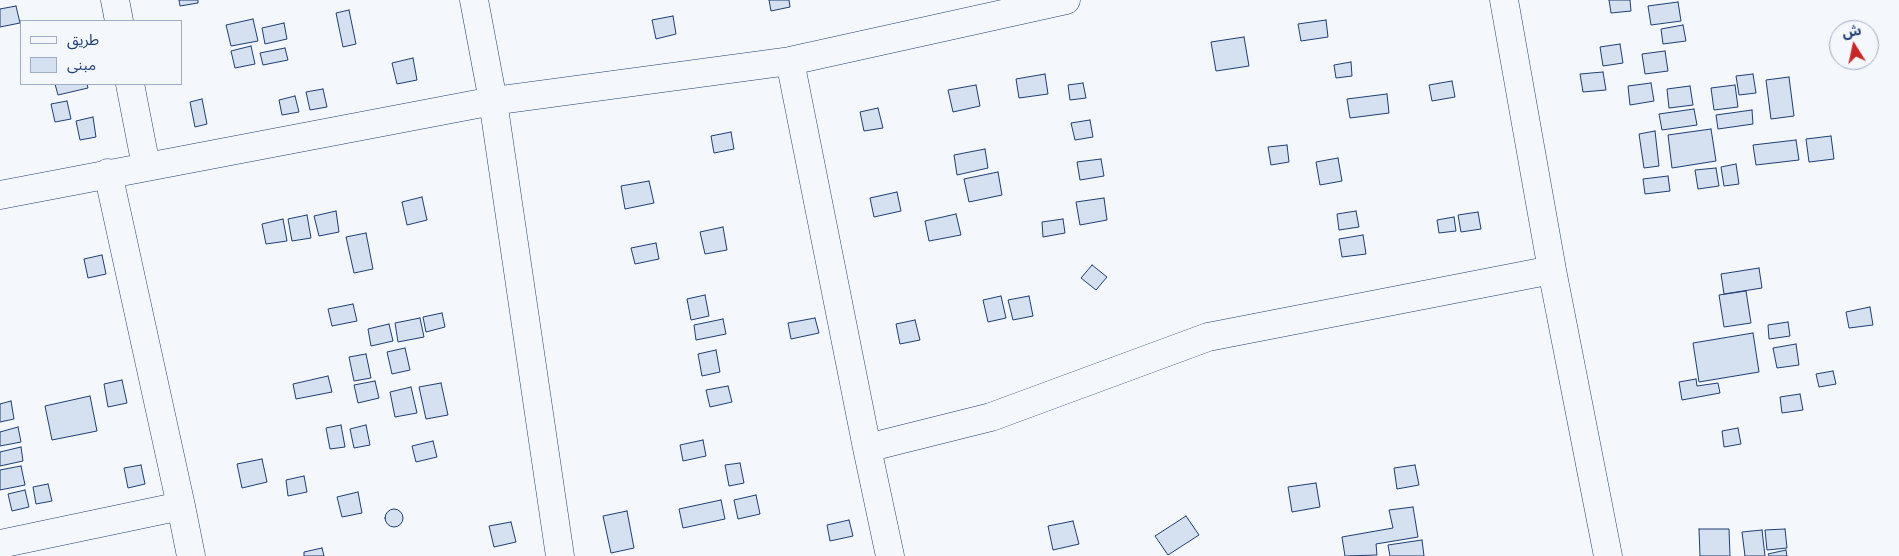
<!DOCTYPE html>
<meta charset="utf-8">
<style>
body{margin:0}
#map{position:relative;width:1899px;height:556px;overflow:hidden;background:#f4f7fb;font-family:"Roboto Condensed","Noto Sans Arabic",sans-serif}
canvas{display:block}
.legend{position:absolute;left:20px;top:20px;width:162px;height:65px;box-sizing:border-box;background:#f4f7fb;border:1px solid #9eadc5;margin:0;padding:6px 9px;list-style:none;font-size:15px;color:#1d3f73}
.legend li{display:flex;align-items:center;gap:10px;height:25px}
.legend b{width:25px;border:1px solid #9eadc5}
.north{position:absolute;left:1829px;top:20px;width:50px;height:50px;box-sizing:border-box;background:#f4f7fb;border:1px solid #9eadc5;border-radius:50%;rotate:350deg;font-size:14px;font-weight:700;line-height:20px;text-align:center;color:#1d3f73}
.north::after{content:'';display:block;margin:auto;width:18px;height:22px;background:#c62828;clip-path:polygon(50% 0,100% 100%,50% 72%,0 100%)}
</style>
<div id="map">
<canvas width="1899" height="556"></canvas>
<ul class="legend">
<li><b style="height:6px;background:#f4f7fb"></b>طريق</li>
<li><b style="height:14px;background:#d5e0f0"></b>مبنى</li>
</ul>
<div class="north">ش</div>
</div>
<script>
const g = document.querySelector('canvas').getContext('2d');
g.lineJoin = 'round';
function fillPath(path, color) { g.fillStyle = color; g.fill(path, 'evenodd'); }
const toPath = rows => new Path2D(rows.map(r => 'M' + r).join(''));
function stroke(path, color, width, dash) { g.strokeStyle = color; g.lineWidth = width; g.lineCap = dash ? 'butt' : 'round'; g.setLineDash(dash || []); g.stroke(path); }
const building = toPath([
 [179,0,198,0,198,3,180,6,179,0],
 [769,0,789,0,790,7,771,11,769,0],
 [1609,0,1630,0,1631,11,1611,13,1609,0],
 [1678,2,1681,21,1651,25,1648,6,1678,2],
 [16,6,20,23,0,27,0,9,16,6],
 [349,10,356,44,343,47,336,13,349,10],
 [673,16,676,34,656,39,652,20,673,16],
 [253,19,258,41,231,46,226,25,253,19],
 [1326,20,1328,37,1301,41,1298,24,1326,20],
 [284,23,287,39,265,44,262,28,284,23],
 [1683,25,1686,41,1663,44,1661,29,1683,25],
 [1244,37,1249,66,1216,71,1211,42,1244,37],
 [1620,44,1623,63,1603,66,1600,47,1620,44],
 [251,46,255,64,235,68,231,51,251,46],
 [285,48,288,60,263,65,260,53,285,48],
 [1665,51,1668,71,1645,74,1642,54,1665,51],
 [413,58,417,80,397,84,392,63,413,58],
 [1351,62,1352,76,1336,78,1334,65,1351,62],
 [1603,72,1606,90,1583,92,1580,74,1603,72],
 [1045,74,1048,94,1019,98,1016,79,1045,74],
 [1753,74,1756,93,1739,95,1736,76,1753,74],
 [1789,77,1794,116,1771,119,1766,80,1789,77],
 [1452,81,1455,97,1432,101,1429,85,1452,81],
 [1083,83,1086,98,1070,100,1068,85,1083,83],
 [1651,83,1654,101,1630,105,1628,86,1651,83],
 [55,84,87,84,88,88,58,95,55,84],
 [976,85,980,106,953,112,948,90,976,85],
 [1735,85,1738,107,1714,110,1711,88,1735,85],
 [1690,86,1693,105,1669,108,1667,89,1690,86],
 [323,89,327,107,310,110,306,92,323,89],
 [1387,94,1389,113,1350,118,1347,99,1387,94],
 [295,96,299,112,282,115,279,100,295,96],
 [202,99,207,124,195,127,190,102,202,99],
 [67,101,71,119,55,122,51,104,67,101],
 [878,108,883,128,864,131,860,112,878,108],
 [1694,109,1697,125,1662,130,1659,114,1694,109],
 [1752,110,1753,124,1718,129,1716,115,1752,110],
 [93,117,96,137,80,140,76,121,93,117],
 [1090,120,1093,137,1075,140,1071,123,1090,120],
 [1711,129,1716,161,1672,168,1668,135,1711,129],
 [1655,131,1659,166,1644,168,1639,134,1655,131],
 [731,132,734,149,714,153,711,136,731,132],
 [1831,136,1834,159,1809,162,1806,139,1831,136],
 [1796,140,1799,160,1756,165,1753,145,1796,140],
 [1287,145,1289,162,1271,165,1268,147,1287,145],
 [985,149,988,168,957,175,954,155,985,149],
 [1338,158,1342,181,1320,185,1316,162,1338,158],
 [1101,159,1104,176,1080,180,1077,162,1101,159],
 [1736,164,1739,184,1724,186,1721,167,1736,164],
 [1716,168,1719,186,1698,189,1695,170,1716,168],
 [998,172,1002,195,969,202,964,179,998,172],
 [1668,176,1670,191,1645,194,1643,179,1668,176],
 [649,181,654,203,625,209,621,186,649,181],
 [897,192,901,211,874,217,870,198,897,192],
 [422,197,427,220,407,225,402,202,422,197],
 [1104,198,1107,220,1080,225,1076,202,1104,198],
 [336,211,339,232,319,236,314,216,336,211],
 [1356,211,1359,227,1339,230,1337,214,1356,211],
 [1478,212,1481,229,1461,232,1458,215,1478,212],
 [956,214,961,235,929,241,925,221,956,214],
 [307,215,311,238,292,241,288,219,307,215],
 [1454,217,1456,231,1439,233,1437,220,1454,217],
 [283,219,287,241,266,244,262,224,283,219],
 [1063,219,1065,233,1043,237,1042,222,1063,219],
 [723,227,727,250,705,254,700,232,723,227],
 [366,233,373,269,354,273,346,237,366,233],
 [1363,235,1366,254,1342,257,1339,239,1363,235],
 [656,243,659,259,635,264,631,248,656,243],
 [102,255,106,274,88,278,84,259,102,255],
 [1092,265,1107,277,1096,290,1081,278,1092,265],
 [1759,268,1762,288,1724,294,1721,274,1759,268],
 [1746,291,1751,323,1724,327,1719,295,1746,291],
 [705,295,709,316,691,320,687,299,705,295],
 [1001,296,1006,318,988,322,983,300,1001,296],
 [1029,296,1033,316,1013,320,1008,300,1029,296],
 [353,304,357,321,332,326,328,309,353,304],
 [1870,307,1873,325,1849,328,1846,312,1870,307],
 [442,313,445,327,426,332,423,317,442,313],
 [420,318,424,337,398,342,395,323,420,318],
 [815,318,819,333,791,339,788,323,815,318],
 [723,319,726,334,696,340,694,325,723,319],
 [915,320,920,340,900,344,896,324,915,320],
 [1788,322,1790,336,1769,339,1768,325,1788,322],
 [389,324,393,341,371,346,368,329,389,324],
 [1753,333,1759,372,1699,382,1693,343,1753,333],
 [1796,344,1799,365,1777,368,1773,348,1796,344],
 [405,348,410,370,392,374,387,352,405,348],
 [716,350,720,372,702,376,698,354,716,350],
 [366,354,371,378,354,381,349,357,366,354],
 [1833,371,1836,384,1819,387,1816,374,1833,371],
 [328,376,332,392,296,399,293,384,328,376],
 [1696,379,1697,386,1718,383,1720,393,1682,400,1679,382,1696,379],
 [122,380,127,403,108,407,104,384,122,380],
 [375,381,379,398,358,403,354,385,375,381],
 [441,383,448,415,426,419,419,387,441,383],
 [728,386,732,402,710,407,706,390,728,386],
 [411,387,417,413,395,417,390,392,411,387],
 [1800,394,1803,410,1782,413,1780,397,1800,394],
 [90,396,97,431,52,440,45,406,90,396],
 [11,401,14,419,0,422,0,404,11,401],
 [341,425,345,447,330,449,326,428,341,425],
 [366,425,370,445,354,448,350,429,366,425],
 [18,427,21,442,0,446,0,432,18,427],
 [1738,428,1741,444,1724,447,1722,431,1738,428],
 [703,440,706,456,683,461,680,445,703,440],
 [433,441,437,457,416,462,412,446,433,441],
 [21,447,23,461,0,466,0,452,21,447],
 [262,459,267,482,242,488,237,464,262,459],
 [740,463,744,483,729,486,725,465,740,463],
 [141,465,145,484,128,488,124,468,141,465],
 [1415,465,1419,485,1397,489,1394,468,1415,465],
 [21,466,25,485,0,490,0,470,21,466],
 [304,476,307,492,288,496,286,480,304,476],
 [1316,483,1320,507,1292,512,1288,487,1316,483],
 [48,484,52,501,36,504,33,487,48,484],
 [25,490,29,507,12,511,8,494,25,490],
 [358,492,362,513,342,517,337,497,358,492],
 [756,495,760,514,738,519,734,500,756,495],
 [721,500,725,519,683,528,679,509,721,500],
 [1413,507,1418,537,1376,544,1377,555,1345,556,1342,537,1393,528,1389,510,1413,507],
 '385 518a9 9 0 1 1 18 0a9 9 0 1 1-18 0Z',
 [627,511,634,548,611,553,603,516,627,511],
 [1186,516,1199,535,1168,555,1155,536,1186,516],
 [849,520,853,536,830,541,827,525,849,520],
 [1073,521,1079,544,1053,550,1048,526,1073,521],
 [511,522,516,542,494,547,489,526,511,522],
 [1699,529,1729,529,1730,556,1700,556,1699,529],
 [1785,529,1787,548,1767,550,1765,530,1785,529],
 [1762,530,1765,556,1745,556,1742,532,1762,530],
 [1422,540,1424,556,1390,556,1388,545,1422,540],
 [322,548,324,556,304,556,304,552,322,548],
 [1786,550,1787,556,1769,556,1768,554,1786,550]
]);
const minor = toPath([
 [115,0,119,21],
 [474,0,493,101,560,556],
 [1504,0,1552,270,1608,556],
 [790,61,867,448,890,556],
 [130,84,146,166],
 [0,195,493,101,790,61,1066,0],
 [867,448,991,417,1208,337,1552,270],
 [181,506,191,556],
 [0,544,181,506,108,173]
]);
fillPath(building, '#d5e0f0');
stroke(building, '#1d3f73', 1);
stroke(minor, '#1d3f73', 29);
stroke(minor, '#f4f7fb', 28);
</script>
